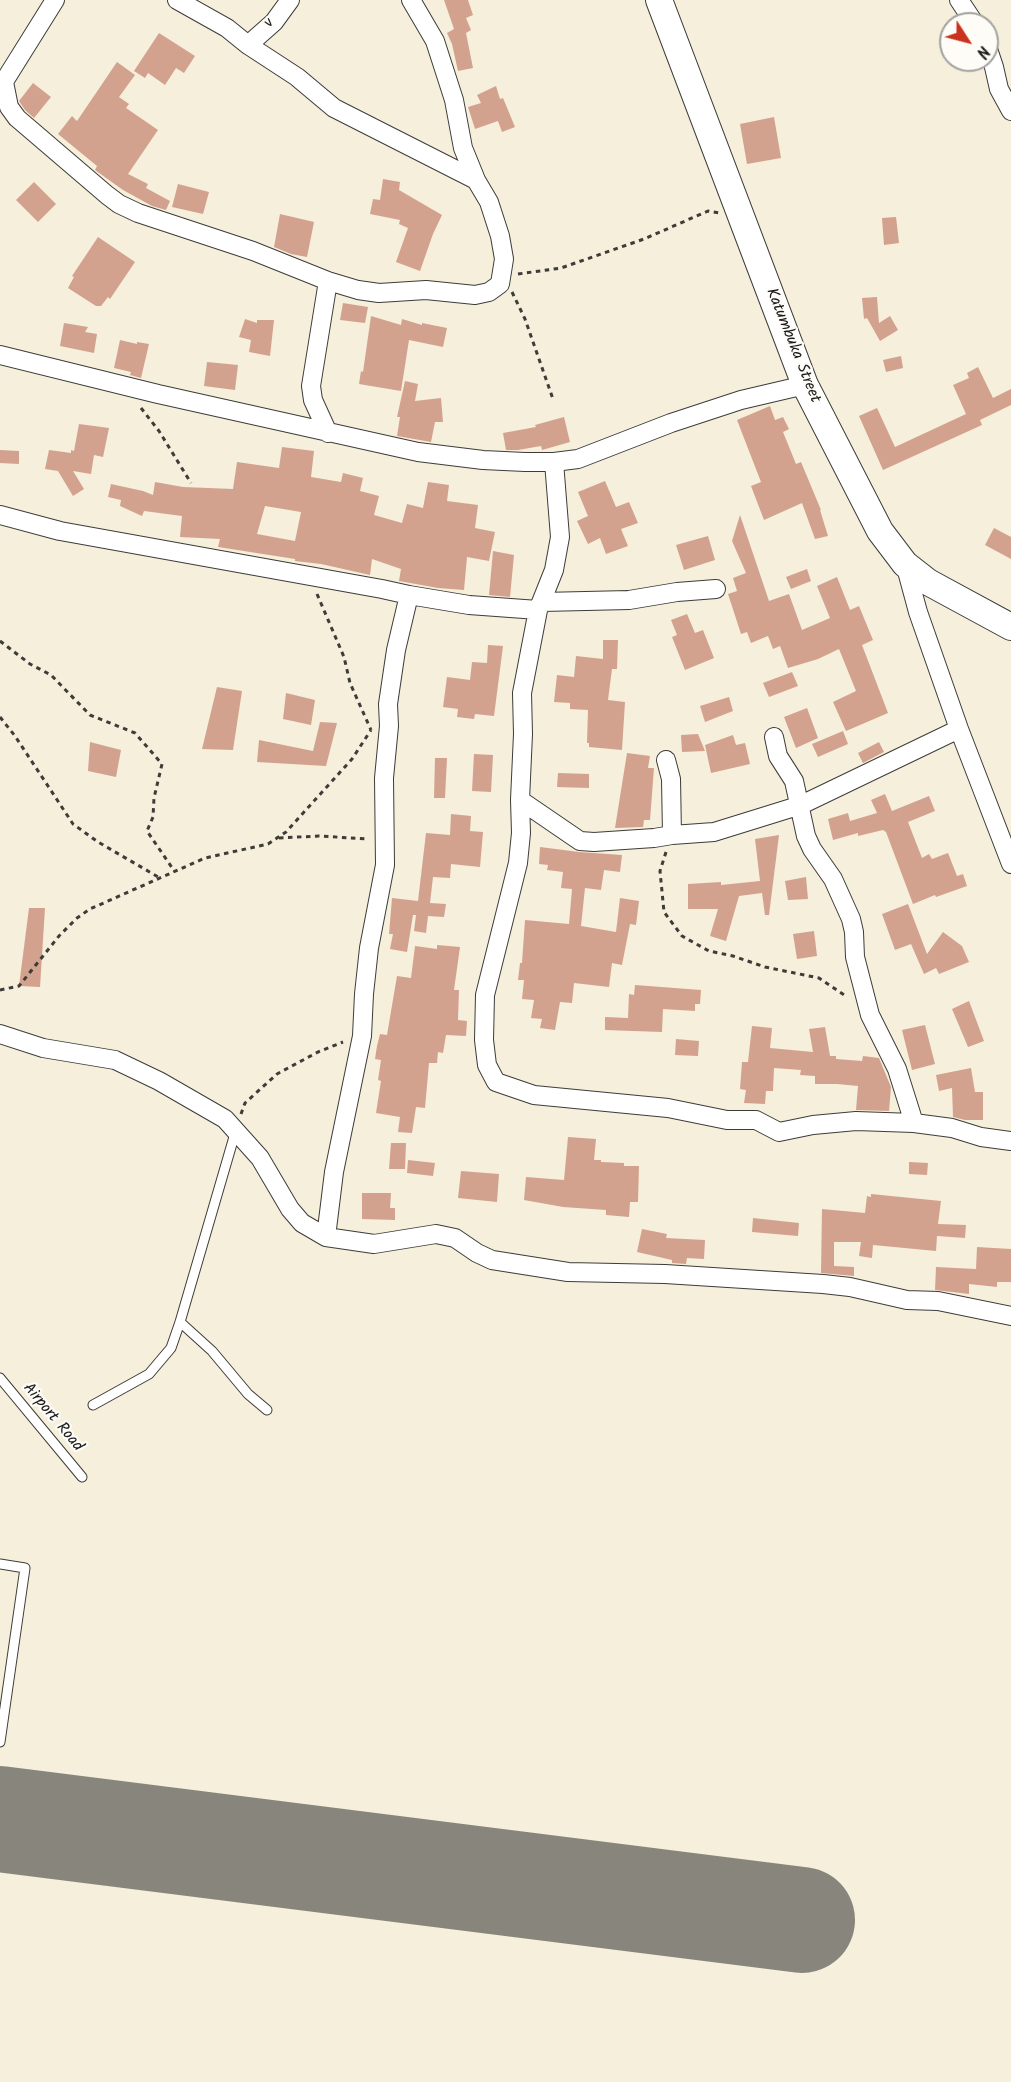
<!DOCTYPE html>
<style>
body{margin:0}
#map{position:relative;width:1011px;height:2082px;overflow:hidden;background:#f5efdc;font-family:Kalam,sans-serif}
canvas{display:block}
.north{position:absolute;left:939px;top:12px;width:60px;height:60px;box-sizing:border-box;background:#fdfcf7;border:2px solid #a3a29f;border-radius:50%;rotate:126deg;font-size:16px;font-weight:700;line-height:24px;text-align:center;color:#1c1c1c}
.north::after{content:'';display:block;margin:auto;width:21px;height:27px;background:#c8321e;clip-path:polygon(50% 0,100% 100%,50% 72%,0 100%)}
</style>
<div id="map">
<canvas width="1011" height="2082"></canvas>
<div class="north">N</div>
</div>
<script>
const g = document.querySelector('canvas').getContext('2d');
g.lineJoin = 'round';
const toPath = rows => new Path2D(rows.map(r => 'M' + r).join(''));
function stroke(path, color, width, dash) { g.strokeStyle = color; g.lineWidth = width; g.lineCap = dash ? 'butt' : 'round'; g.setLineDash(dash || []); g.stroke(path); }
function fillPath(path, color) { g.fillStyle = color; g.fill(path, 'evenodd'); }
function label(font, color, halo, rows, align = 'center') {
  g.font = font + ' Kalam,sans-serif'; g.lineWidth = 4.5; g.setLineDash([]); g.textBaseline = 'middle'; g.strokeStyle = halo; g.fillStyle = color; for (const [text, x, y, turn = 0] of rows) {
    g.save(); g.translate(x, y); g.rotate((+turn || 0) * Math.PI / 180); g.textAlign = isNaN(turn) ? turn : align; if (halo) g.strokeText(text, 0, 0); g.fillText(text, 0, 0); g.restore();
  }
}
const runway = toPath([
 [0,1819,802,1920]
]);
const building = toPath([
 [444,0,468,0,473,15,466,18,471,30,466,33,473,68,458,71,452,44,447,33,454,29],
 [159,33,195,56,184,73,176,68,165,85,148,73,145,78,134,71],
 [117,62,135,75,119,97,129,104,126,108,158,130,128,174,148,184,146,188,170,201,166,210,152,206,123,190,95,170,97,166,58,134,72,116,77,121],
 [33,83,51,97,34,118,25,110,19,101],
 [496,86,500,99,503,98,515,127,502,132,498,121,475,129,468,107,481,103,477,95],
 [774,117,781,158,747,164,740,124],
 [383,179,400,182,399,190,442,215,433,234,420,271,396,262,408,228,399,224,400,220,370,214,373,199,380,200],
 [34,182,56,204,38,222,16,200],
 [178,184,209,192,203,214,172,207],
 [280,214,314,222,307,257,291,254,274,247],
 [896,217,899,243,884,245,882,218],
 [98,237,135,262,110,299,108,297,101,306,96,306,68,288,74,277,72,276],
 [877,297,879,323,890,316,898,330,880,341,867,318,864,319,862,298],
 [343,303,368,307,365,323,340,320],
 [371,316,401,325,402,319,422,325,422,323,447,328,443,347,409,340,401,391,359,384,361,371,363,372],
 [245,319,257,323,257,320,274,320,270,356,249,352,251,340,239,337],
 [64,323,88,327,85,332,97,334,94,353,60,346],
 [120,340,137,344,137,342,149,344,141,378,130,375,131,372,114,368],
 [901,356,903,368,886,372,883,360],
 [207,362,238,365,235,390,204,386],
 [978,367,993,398,1011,389,1011,405,980,420,982,425,883,470,859,416,877,408,895,447,966,414,953,385,969,378,967,373],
 [405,381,418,384,415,401,441,398,443,422,435,422,431,442,397,436,400,417,397,417],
 [770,406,775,420,783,417,789,429,783,432,796,464,801,462,821,510,820,510,828,536,815,539,802,503,764,520,751,486,761,482,737,420],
 [564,417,570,442,542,450,541,446,518,450,506,450,503,433,536,427,535,425],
 [79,424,109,428,103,457,94,455,91,474,73,471,84,489,73,496,58,471,45,469,49,450,71,453,71,450,74,451],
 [282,447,314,451,311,477,341,482,343,473,363,478,360,491,379,496,374,515,402,523,407,504,423,508,428,482,449,485,447,501,478,505,475,528,495,532,489,561,467,557,464,590,438,588,399,581,401,569,372,559,370,575,321,564,295,561,295,559,218,547,220,539,180,537,182,516,144,511,142,516,120,506,121,500,108,497,111,484,143,491,153,495,155,482,183,487,233,489,237,462,279,468],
 [265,506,301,512,295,541,257,534],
 [0,450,19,451,19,464,0,463],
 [605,481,616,507,629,502,638,523,621,529,628,546,606,554,600,538,588,544,577,521,588,516,578,492],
 [740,515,769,601,789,594,802,630,830,618,817,586,837,577,850,610,859,606,873,640,862,645,888,713,846,731,833,702,856,691,839,649,818,659,788,668,780,646,773,649,768,636,751,643,747,632,741,634,728,594,737,591,733,578,746,573,732,541],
 [994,528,1011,537,1011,559,985,545],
 [708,536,715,560,684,570,676,545],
 [493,551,514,555,510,597,489,595],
 [807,569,811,581,791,589,786,577],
 [687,614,695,633,703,630,714,658,685,670,672,637,677,635,671,620],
 [603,640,618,640,617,669,612,669,608,700,625,702,622,750,589,747,589,743,587,743,588,710,570,709,570,703,554,702,557,675,574,677,576,656,603,659],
 [488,645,503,646,494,716,475,714,474,719,457,717,458,709,443,707,447,677,470,680,472,662,487,663],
 [792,672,798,686,769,697,763,683],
 [217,687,242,691,233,750,202,749],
 [286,693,315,700,311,725,283,719],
 [729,697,733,711,705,722,700,706],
 [807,708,818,738,796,748,784,717],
 [320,722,337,723,326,766,257,762,259,740,313,751],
 [843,731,848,744,818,757,812,744],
 [698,734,705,751,682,752,681,735],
 [733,735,736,745,745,743,750,764,711,773,705,745],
 [90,742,121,750,116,777,88,771],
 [879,742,884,752,863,763,858,753],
 [627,753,650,756,648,768,654,768,650,820,644,820,643,827,615,828],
 [474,754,493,755,491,792,472,791],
 [435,758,447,758,445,798,434,798],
 [558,773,589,774,589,788,557,787],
 [885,794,892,811,929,796,935,811,908,822,922,858,929,854,932,859,948,853,957,876,963,874,967,886,936,897,935,895,913,904,886,832,883,830,858,836,858,833,833,840,828,819,848,813,850,821,877,813,871,800],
 [451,814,471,816,470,831,483,832,480,867,451,864,450,878,433,877,430,903,446,904,444,917,428,916,426,933,414,931,416,915,413,915,407,952,390,949,393,934,389,934,392,898,418,901,426,833,450,835],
 [779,835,769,915,765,915,762,893,739,896,726,941,710,936,718,909,688,909,688,884,721,882,721,885,760,881,755,839],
 [540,847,579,852,622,855,620,872,604,870,601,890,585,888,581,926,616,932,620,898,639,901,636,925,630,924,622,965,612,963,609,987,574,983,572,1003,560,1002,555,1030,540,1028,542,1019,531,1018,534,1000,522,999,524,980,518,980,520,963,522,963,525,920,569,924,572,889,561,888,563,872,547,870,548,865,539,864],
 [806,877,808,899,788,900,785,881],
 [908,904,927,954,943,932,962,946,969,962,939,974,936,968,924,974,911,944,895,950,882,914],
 [29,908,45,908,40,987,19,986],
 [814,931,817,956,797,959,793,934],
 [437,945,460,947,454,990,459,990,458,1020,467,1021,466,1036,446,1035,443,1053,438,1052,437,1063,429,1063,425,1108,416,1107,412,1133,398,1132,400,1117,376,1113,381,1081,378,1080,381,1060,375,1059,377,1046,380,1034,387,1035,397,976,411,978,415,946,437,949],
 [635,985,701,990,700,1004,695,1004,695,1011,663,1009,662,1032,605,1030,605,1017,628,1018,629,994,634,995],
 [969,1001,984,1041,968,1047,952,1009],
 [925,1025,935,1064,912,1070,902,1030],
 [752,1026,772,1028,770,1048,813,1052,809,1029,825,1027,830,1056,836,1056,836,1059,862,1061,863,1056,879,1058,891,1087,889,1111,856,1110,858,1086,837,1084,815,1084,815,1076,800,1075,801,1070,774,1068,773,1091,766,1091,765,1104,744,1103,746,1090,740,1089,742,1062,748,1062],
 [676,1039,699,1041,698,1056,675,1055],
 [971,1068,975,1092,983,1092,983,1120,965,1120,953,1117,952,1088,939,1091,936,1075],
 [568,1137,596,1139,594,1160,601,1160,601,1162,624,1163,624,1166,639,1166,638,1202,630,1202,629,1217,606,1215,606,1210,563,1207,524,1200,526,1177,564,1180],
 [391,1143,406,1143,405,1169,389,1169],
 [408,1160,435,1163,433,1176,407,1173],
 [909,1162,928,1163,927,1175,909,1174],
 [461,1171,499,1174,497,1202,458,1198],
 [362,1193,391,1193,390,1208,395,1208,395,1220,362,1219],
 [871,1194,941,1201,938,1224,966,1225,965,1238,937,1236,936,1251,873,1245,872,1258,859,1256,861,1242,834,1242,834,1266,854,1267,854,1276,821,1273,822,1209,865,1213,867,1196,871,1197],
 [753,1218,799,1223,798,1236,752,1232],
 [642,1229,667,1234,666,1238,705,1240,704,1259,687,1258,686,1264,672,1263,672,1260,637,1252],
 [977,1247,1011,1249,1011,1282,997,1282,997,1287,969,1284,969,1294,935,1290,936,1267,976,1269]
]);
const path = toPath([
 [518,274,561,268,644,239,708,211,719,213],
 [512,292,525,319,553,399],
 [141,408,159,431,191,483],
 [317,594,344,657,350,683,371,730],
 [0,641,30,664,51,675,90,715,135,733,162,764,154,798,153,817,147,831,175,872],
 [0,717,15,736,73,824,98,842,160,878],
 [279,838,319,836,368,839],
 [666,852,660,871,664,912,682,936,709,951,733,956,765,967,819,978,847,997],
 [0,990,19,986,59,936,77,918,90,909,205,858,268,844,286,832,352,759,371,730],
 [241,1114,245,1103,277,1074,318,1052,343,1042]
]);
const lane = toPath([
 [180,1322,212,1351,248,1394,267,1410],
 [0,1378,82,1477],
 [93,1405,149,1374,171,1348,180,1322,236,1130],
 [0,1564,25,1568,0,1742]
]);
const street = toPath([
 [177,0,227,28,248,45,297,77,334,108,476,180],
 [959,0,975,24],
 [248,45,274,22,290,0],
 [987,46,994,67,999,89,1011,111],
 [4,82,9,107,17,118,107,195,119,204,138,213,253,251,328,281,358,290,379,293,426,290,475,295,489,292,500,284,504,259,500,236,489,202,476,180,463,148,454,100,435,41,411,0],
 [0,88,55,0],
 [328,281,311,386,313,400,328,433],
 [0,355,158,394,418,452,483,460,525,462,554,462,578,459,671,423,741,400,805,385],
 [554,462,560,537,554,570,538,610,522,693,523,734,520,800,521,833,518,863,485,995,484,1040,487,1065,496,1082,534,1095,668,1108,727,1120,756,1120,779,1132,813,1125,856,1121,914,1123,952,1128,981,1137,1011,1141],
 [0,515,60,531,382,589,409,595,469,605,538,610],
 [905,564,918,612,959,729,1011,864],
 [542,602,629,600,677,592,716,589],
 [774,737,778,756,794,781,806,836,812,849,833,879,851,919,854,932,855,957,870,1015,897,1069,914,1123],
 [666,760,671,779,672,835],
 [520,800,580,841,594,842,654,838,672,835,714,832,801,805,959,729],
 [0,1034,43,1048,115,1060,159,1081,225,1119,260,1158,290,1209,302,1223,326,1237,374,1244,436,1234,455,1238,477,1253,492,1260,568,1272,665,1274,823,1284,850,1287,907,1300,938,1301,1011,1316],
 [326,1237,334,1172,362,1036,364,994,369,948,385,865,384,778,389,726,388,704,396,650,409,595]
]);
const secondary = toPath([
 [659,0,805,385,880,531,905,564,928,582,1011,627]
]);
const streetNames = [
 ["v",270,24,-46],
 ["Katumbuka Street",792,346,68],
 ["Airport Road",52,1418,50]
];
stroke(runway, '#88867c', 106);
fillPath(building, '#d3a28e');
stroke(lane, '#3d3c39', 11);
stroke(street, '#3d3c39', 20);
stroke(secondary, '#3d3c39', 28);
stroke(path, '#3d3c39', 3, [4.5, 4.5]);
stroke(lane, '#fff', 9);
stroke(street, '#fff', 18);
stroke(secondary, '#fff', 26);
label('16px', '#1c1c1c', '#fdfcf7', streetNames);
</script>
